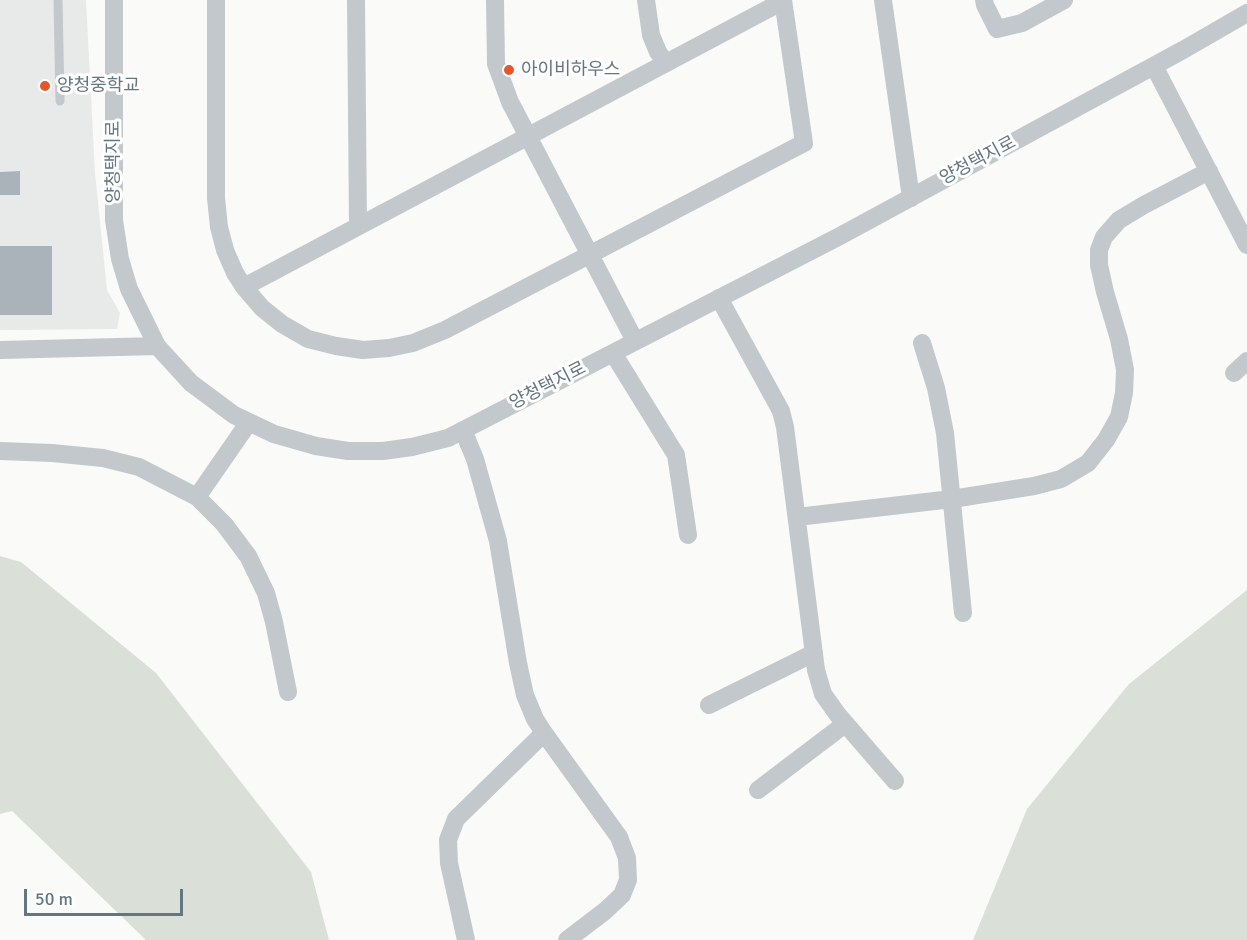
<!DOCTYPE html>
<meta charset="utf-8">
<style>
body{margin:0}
#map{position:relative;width:1247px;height:940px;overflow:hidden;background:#fafaf8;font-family:Signika,sans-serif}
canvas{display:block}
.scale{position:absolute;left:24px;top:889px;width:159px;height:27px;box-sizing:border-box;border:3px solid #657683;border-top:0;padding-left:8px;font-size:18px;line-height:21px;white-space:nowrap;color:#657683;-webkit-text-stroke:4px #fff;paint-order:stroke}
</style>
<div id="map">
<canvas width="1247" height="940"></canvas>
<div class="scale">50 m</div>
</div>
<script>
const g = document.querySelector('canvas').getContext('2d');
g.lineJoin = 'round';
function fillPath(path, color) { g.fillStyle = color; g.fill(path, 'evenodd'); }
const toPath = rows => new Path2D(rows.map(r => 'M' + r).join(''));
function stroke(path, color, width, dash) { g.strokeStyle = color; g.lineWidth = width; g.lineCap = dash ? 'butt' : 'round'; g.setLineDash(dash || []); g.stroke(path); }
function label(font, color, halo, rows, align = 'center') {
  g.font = font + ' Signika,"Noto Sans KR",sans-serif'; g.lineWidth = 6; g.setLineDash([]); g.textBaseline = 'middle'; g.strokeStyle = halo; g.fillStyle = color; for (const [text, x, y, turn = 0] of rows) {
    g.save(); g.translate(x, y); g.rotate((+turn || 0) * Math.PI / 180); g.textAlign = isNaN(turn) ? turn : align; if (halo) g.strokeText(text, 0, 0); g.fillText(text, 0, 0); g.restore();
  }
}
const built = toPath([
 [0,0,86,0,95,173,107,290,120,313,117,329,0,330]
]);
const green = toPath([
 [0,556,21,562,156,673,311,872,329,940,146,940,12,811,0,814],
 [1247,590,1247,940,973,940,1027,809,1129,684]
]);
const building = toPath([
 [20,171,20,195,0,195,0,172],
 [0,246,52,246,52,315,0,315]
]);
const service = toPath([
 [58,0,60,101]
]);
const minor = toPath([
 [114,0,114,220,120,259,129,289,157,346,191,383,234,415,274,434,316,446,348,451,383,451,412,447,448,438,840,236,1183,50,1247,13],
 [216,0,216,198,219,227,225,250,235,273,244,287,262,308,282,324,308,339,336,346,363,350,389,348,413,343,445,330,804,143,783,0],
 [356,0,358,226],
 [495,0,496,64,510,102,635,341],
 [646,0,651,35,658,52,666,63],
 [883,0,911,198],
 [984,0,985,5,997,29,1022,23,1064,0],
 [1154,66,1247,245],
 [244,287,783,1],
 [719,298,781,411,785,427,816,670,823,694,838,715,895,781],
 [922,343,936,388,945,433,963,613],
 [0,350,157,346],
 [613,353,676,455,688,535],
 [1234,373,1247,361],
 [463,430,475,459,498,541,518,663,525,695,535,719,544,733,619,837,627,858,628,880,622,895,605,911,567,940],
 [0,451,52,453,103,458,139,467,197,497,224,524,248,556,266,593,274,622,288,692],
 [197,497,249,422],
 [797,517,952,499,1034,486,1061,479,1088,463,1106,440,1119,417,1124,393,1125,370,1119,339,1105,292,1099,265,1099,250,1104,237,1119,220,1144,205,1209,171],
 [709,705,814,653],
 [758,790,845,724],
 [466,940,449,863,448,840,456,819,544,733]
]);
const markers = [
 [509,70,6,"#e4572e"],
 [45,86,6,"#e4572e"]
];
const poiNames = [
 ["아이비하우스",521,70],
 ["양청중학교",57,86]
];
const streetNames = [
 ["양청택지로",978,161,-28],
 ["양청택지로",114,162,-90],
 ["양청택지로",548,386,-27]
];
fillPath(built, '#e8e9e9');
fillPath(green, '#dadfd7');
fillPath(building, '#aab3b9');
stroke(service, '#c3c8cc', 9);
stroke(minor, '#c3c8cc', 18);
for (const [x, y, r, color] of markers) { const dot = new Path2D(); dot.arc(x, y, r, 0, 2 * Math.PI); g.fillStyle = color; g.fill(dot); stroke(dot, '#fff', 2); }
label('18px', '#657683', '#fff', poiNames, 'left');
label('18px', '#657683', '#fff', streetNames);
</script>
